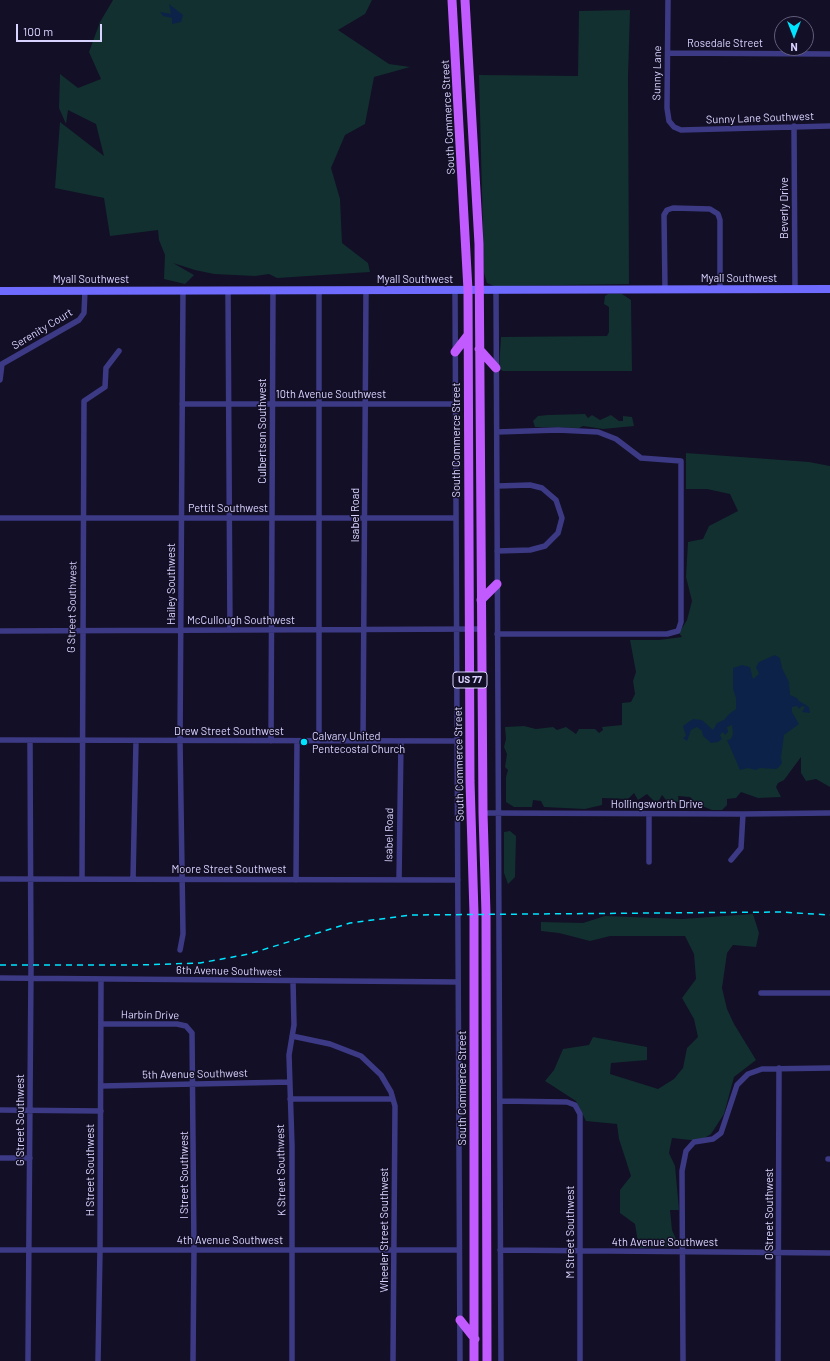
<!DOCTYPE html>
<style>
body{margin:0}
#map{position:relative;width:830px;height:1361px;overflow:hidden;background:#130f26;font-family:Barlow,sans-serif}
canvas{display:block}
.north{position:absolute;left:774px;top:16px;width:40px;height:40px;box-sizing:border-box;background:#130f26;border:1px solid #625e7d;border-radius:50%;rotate:180deg;font-size:11px;font-weight:700;line-height:16px;text-align:center;color:#d9d4ff}
.north::after{content:'';display:block;margin:auto;width:14px;height:18px;background:#00e5ff;clip-path:polygon(50% 0,100% 100%,50% 72%,0 100%)}
.scale{position:absolute;left:16px;top:24px;width:86px;height:18px;box-sizing:border-box;border:2px solid #d9d4ff;border-top:0;padding-left:5px;font-size:12px;line-height:14px;white-space:nowrap;color:#d9d4ff;-webkit-text-stroke:3px #130f26;paint-order:stroke}
</style>
<div id="map">
<canvas width="830" height="1361"></canvas>
<div class="north">N</div>
<div class="scale">100 m</div>
</div>
<script>
const g = document.querySelector('canvas').getContext('2d');
g.lineJoin = 'round';
function fillPath(path, color) { g.fillStyle = color; g.fill(path, 'evenodd'); }
const toPath = rows => new Path2D(rows.map(r => 'M' + r).join(''));
function stroke(path, color, width, dash) { g.strokeStyle = color; g.lineWidth = width; g.lineCap = dash ? 'butt' : 'round'; g.setLineDash(dash || []); g.stroke(path); }
function label(font, color, halo, rows, align = 'center') {
  g.font = font + ' Barlow,sans-serif'; g.lineWidth = 3; g.setLineDash([]); g.textBaseline = 'middle'; g.strokeStyle = halo; g.fillStyle = color; for (const [text, x, y, turn = 0] of rows) {
    g.save(); g.translate(x, y); g.rotate((+turn || 0) * Math.PI / 180); g.textAlign = isNaN(turn) ? turn : align; if (halo) g.strokeText(text, 0, 0); g.fillText(text, 0, 0); g.restore();
  }
}
const green = toPath([
 [113,0,372,0,365,14,338,30,389,64,410,67,374,77,365,124,345,135,331,168,340,199,342,243,368,263,370,272,277,278,269,274,255,276,214,274,195,270,173,263,194,275,185,284,164,279,165,255,159,240,158,230,110,236,104,198,55,188,60,122,104,156,96,124,68,110,66,124,59,108,60,74,78,88,101,79,89,52,100,22],
 [630,10,628,77,629,284,494,286,487,283,484,273,479,75,578,76,579,11],
 [608,294,622,294,631,300,632,371,503,371,499,369,501,337,607,336,609,332,609,307,604,304,605,296],
 [585,414,588,418,592,415,600,420,611,415,619,421,623,421,623,416,632,417,634,426,603,429,583,426,579,428,535,427,533,421,538,416,548,415],
 [686,453,809,462,830,466,830,787,816,779,806,781,801,773,801,757,784,780,778,783,776,787,781,797,758,798,741,792,736,798,727,799,727,805,722,810,712,810,697,804,690,797,678,796,679,802,667,801,662,795,657,804,647,794,638,800,634,793,628,799,602,798,602,805,585,809,544,807,541,801,533,800,532,807,514,807,506,802,506,777,508,770,505,767,507,754,504,747,506,739,505,727,524,726,536,729,553,727,557,730,566,727,576,734,579,729,595,729,599,733,603,730,602,727,622,725,622,703,631,702,635,694,633,681,636,672,630,640,659,640,682,637,679,633,687,620,692,601,686,577,688,542,703,539,709,526,738,511,730,494,707,489,686,489],
 [510,831,516,836,515,877,508,884,504,873,504,832],
 [753,914,759,933,756,947,733,945,727,953,722,988,727,1009,734,1024,756,1060,734,1077,724,1114,711,1134,700,1141,672,1138,669,1153,675,1166,679,1210,670,1210,672,1230,679,1246,639,1248,635,1224,620,1213,620,1190,631,1176,619,1139,617,1124,586,1121,576,1101,545,1081,554,1070,563,1049,589,1045,593,1037,647,1047,647,1060,611,1063,610,1074,658,1089,674,1079,683,1068,687,1048,698,1037,694,1019,682,998,696,979,694,954,685,936,610,936,590,941,559,933,541,931,541,922,583,923,605,916,682,919]
]);
const water = toPath([
 [169,4,183,15,181,22,172,24,172,18,163,16,160,12,171,14],
 [775,655,780,658,782,668,789,682,790,695,797,698,799,701,809,707,810,713,802,712,805,707,802,706,799,709,797,706,792,707,792,712,799,724,784,735,781,757,782,763,779,767,776,769,760,768,756,770,748,768,740,770,727,740,731,739,733,734,732,725,727,727,728,732,725,735,723,732,720,735,722,739,718,742,711,743,703,736,702,731,697,727,691,730,687,741,683,738,686,736,683,726,693,719,702,720,713,730,717,723,724,720,729,714,736,709,736,698,733,689,733,668,742,665,750,667,753,679,759,674,756,667,759,662]
]);
const street = toPath([
 [668,0,667,108,669,121,674,127,681,130,830,126],
 [668,53,830,54],
 [794,126,795,289],
 [665,289,664,215,667,210,673,208,710,209,718,214,720,220,720,289],
 [228,290,230,630],
 [319,290,319,741],
 [455,290,460,1361],
 [496,290,501,1361],
 [0,380,2,364,79,320,84,313,85,290],
 [182,404,456,404],
 [497,432,558,430,598,432,616,439,641,458,681,461,681,622,678,631,667,634,497,634],
 [497,486,530,485,542,488,556,500,562,518,558,533,545,546,530,550,497,551],
 [0,518,456,518],
 [0,631,482,629],
 [0,740,457,741],
 [271,741,273,290],
 [363,741,366,290],
 [483,813,743,814,830,813],
 [731,860,741,848,743,814],
 [649,862,649,814],
 [0,879,458,880],
 [82,879,84,401,105,387,106,368,119,351],
 [133,879,136,741],
 [296,880,297,741],
 [399,880,401,741],
 [180,950,183,934,180,741,183,290],
 [0,978,458,982],
 [761,993,830,993],
 [101,1024,177,1024,186,1026,192,1033,194,1250,193,1361],
 [292,1036,330,1044,361,1056,381,1075,391,1092,395,1106,393,1361],
 [101,1086,290,1082],
 [290,1099,393,1099],
 [500,1101,567,1102,575,1105,580,1114,580,1361],
 [0,1110,101,1111],
 [0,1158,30,1158],
 [828,1159,830,1159],
 [0,1250,459,1250],
 [500,1250,830,1253],
 [28,1361,31,969,30,741],
 [98,1361,100,1250,101,979],
 [292,1361,292,1146,289,1055,294,1025,293,981],
 [683,1361,682,1171,686,1151,694,1142,713,1139,721,1133,737,1085,748,1074,762,1069,830,1068],
 [778,1361,779,1068]
]);
const secondary = toPath([
 [0,291,830,289]
]);
const primary = toPath([
 [452,0,468,290,470,781,474,914,474,1361],
 [465,0,479,244,483,813,486,914,487,1361],
 [479,349,496,368],
 [455,352,468,335],
 [481,600,497,584],
 [460,1320,475,1339]
]);
const rail = toPath([
 [0,965,139,965,200,963,249,954,350,923,411,915,780,912,830,915]
]);
const markers = [
 [304,742,4,"#00e5ff"]
];
const shields = [
 [470,680,34]
];
const shieldNames = [
 ["US 77",470,680]
];
const streetNames = [
 ["Rosedale Street",725,43],
 ["Sunny Lane",657,73,-89],
 ["South Commerce Street",448,117,-93],
 ["Sunny Lane Southwest",760,118,-2],
 ["Beverly Drive",784,208,-90],
 ["Myall Southwest",739,278],
 ["Myall Southwest",91,279],
 ["Myall Southwest",415,279],
 ["Serenity Court",42,329,-31],
 ["10th Avenue Southwest",331,394],
 ["Culbertson Southwest",262,431,-90],
 ["South Commerce Street",456,440,-90],
 ["Pettit Southwest",228,508],
 ["Isabel Road",355,515,-90],
 ["Hailey Southwest",171,584,-90],
 ["G Street Southwest",72,607,-89],
 ["McCullough Southwest",241,620],
 ["Drew Street Southwest",229,731],
 ["South Commerce Street",459,764,-91],
 ["Hollingsworth Drive",657,804],
 ["Isabel Road",389,835,-89],
 ["Moore Street Southwest",229,869],
 ["6th Avenue Southwest",229,971,1],
 ["Harbin Drive",150,1015,1],
 ["5th Avenue Southwest",195,1074,-1],
 ["South Commerce Street",462,1088,-90],
 ["G Street Southwest",20,1120,-90],
 ["H Street Southwest",90,1170,-90],
 ["K Street Southwest",281,1170,-91],
 ["I Street Southwest",184,1175,-90],
 ["O Street Southwest",769,1214,-90],
 ["Wheeler Street Southwest",384,1230,-90],
 ["M Street Southwest",570,1232,-90],
 ["4th Avenue Southwest",230,1240],
 ["4th Avenue Southwest",665,1242]
];
const poiNames = [
 ["Calvary United",312,736],
 ["Pentecostal Church",312,749]
];
fillPath(green, '#12302f');
fillPath(water, '#0c2248');
stroke(street, '#3d3a85', 5.5);
stroke(secondary, '#6f6bff', 8);
stroke(primary, '#c25bff', 9);
stroke(rail, '#00e5ff', 1.5, [6, 5]);
for (const [x, y, r, color] of markers) { const dot = new Path2D(); dot.arc(x, y, r, 0, 2 * Math.PI); g.fillStyle = color; g.fill(dot); stroke(dot, '#130f26', 1.5); }
for (const [x, y, w] of shields) { const box = new Path2D(); box.roundRect(x - w / 2, y - 8, w, 16, 3); g.fillStyle = '#130f26'; g.fill(box); stroke(box, '#d9d4ff', 1); }
label('bold 10px', '#d9d4ff', null, shieldNames);
label('11px', '#d9d4ff', '#130f26', streetNames);
label('11px', '#d9d4ff', '#130f26', poiNames, 'left');
</script>
